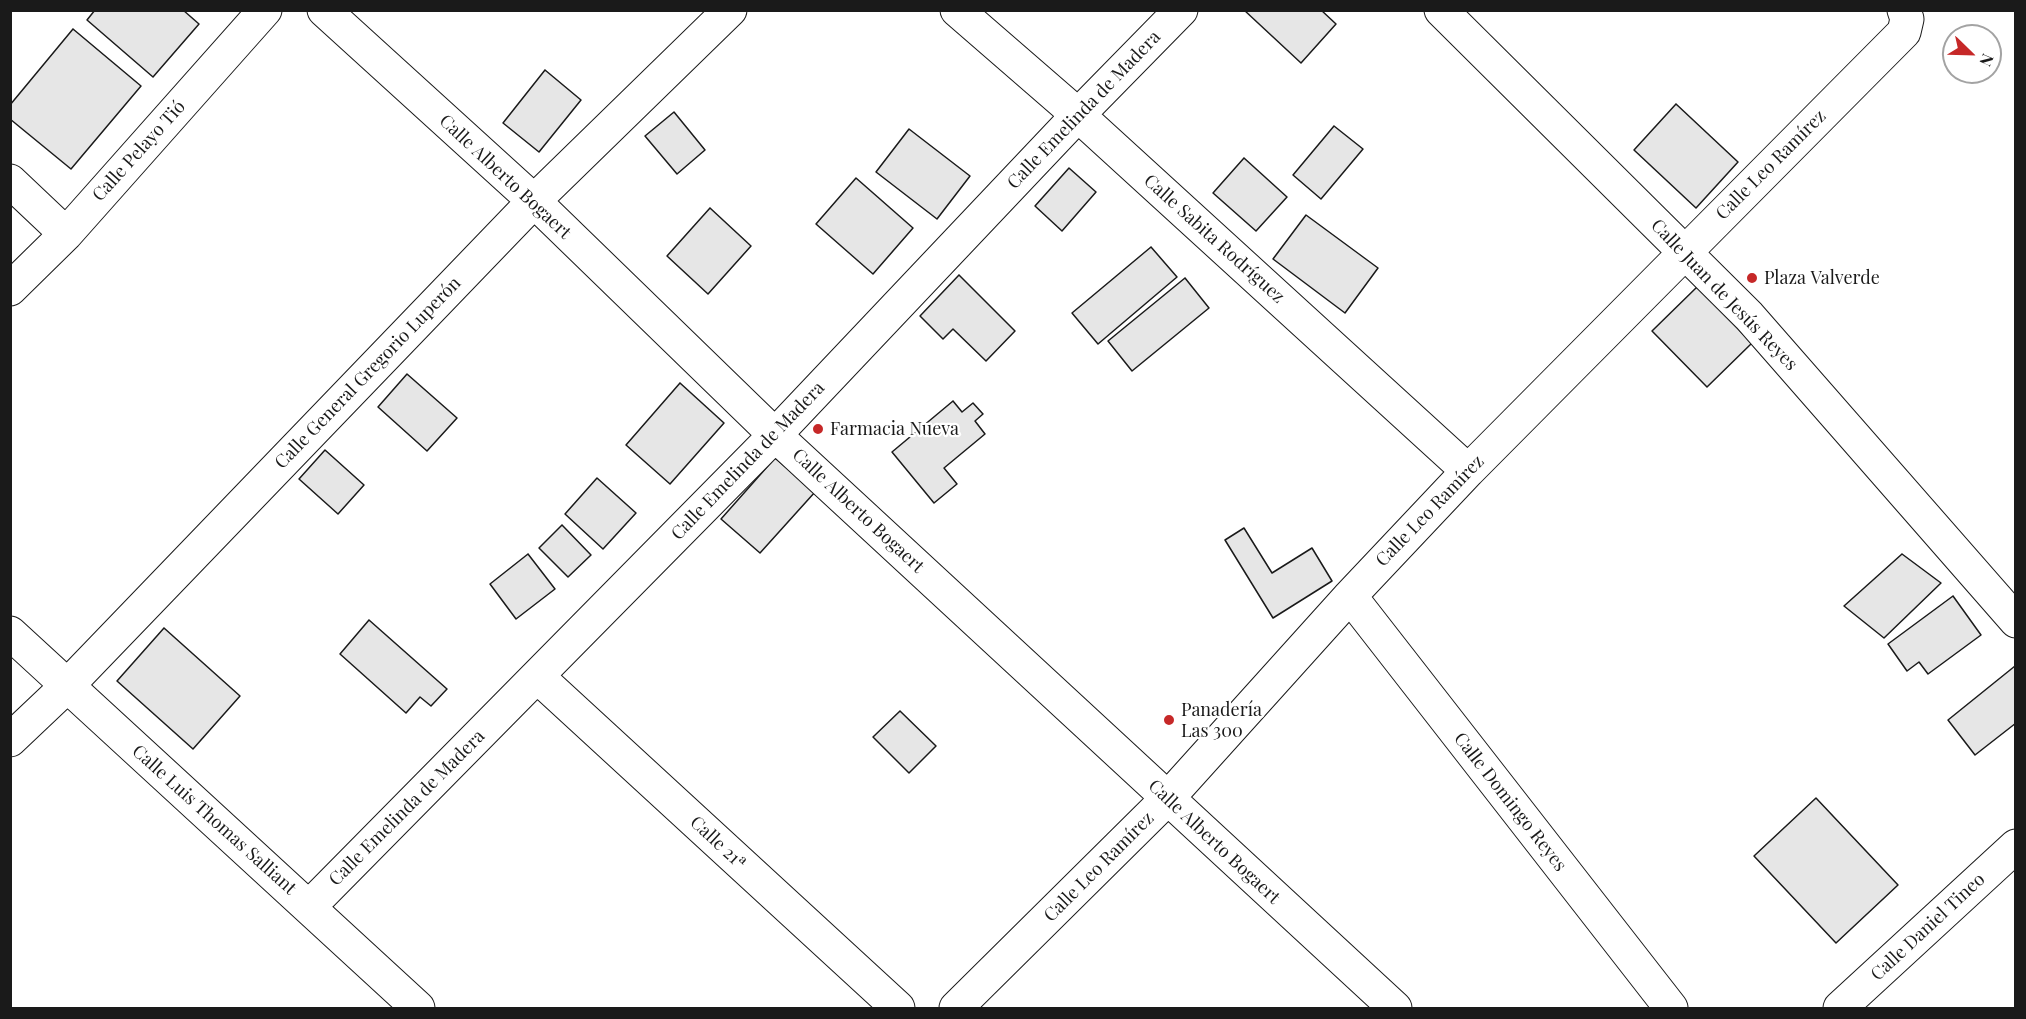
<!DOCTYPE html>
<meta charset="utf-8">
<style>
body{margin:0}
#map{position:relative;width:2026px;height:1019px;overflow:hidden;background:#fff;font-family:"Playfair Display",serif}
canvas{display:block}
.frame{position:absolute;inset:0;border:12px solid #1a1a1a;pointer-events:none}
.north{position:absolute;left:1942px;top:24px;width:60px;height:60px;box-sizing:border-box;background:#fff;border:2px solid #a3a3a3;border-radius:50%;rotate:113deg;font-size:16px;font-weight:700;line-height:24px;text-align:center;color:#1a1a1a}
.north::after{content:'';display:block;margin:auto;width:21px;height:27px;background:#c62828;clip-path:polygon(50% 0,100% 100%,50% 72%,0 100%)}
</style>
<div id="map">
<canvas width="2026" height="1019"></canvas>
<div class="frame"></div>
<div class="north">N</div>
</div>
<script>
const g = document.querySelector('canvas').getContext('2d');
g.lineJoin = 'round';
function fillPath(path, color) { g.fillStyle = color; g.fill(path, 'evenodd'); }
const toPath = rows => new Path2D(rows.map(r => 'M' + r).join(''));
function stroke(path, color, width, dash) { g.strokeStyle = color; g.lineWidth = width; g.lineCap = dash ? 'butt' : 'round'; g.setLineDash(dash || []); g.stroke(path); }
function label(font, color, halo, rows, align = 'center') {
  g.font = font + ' "Playfair Display",serif'; g.lineWidth = 4.5; g.setLineDash([]); g.textBaseline = 'middle'; g.strokeStyle = halo; g.fillStyle = color; for (const [text, x, y, turn = 0] of rows) {
    g.save(); g.translate(x, y); g.rotate((+turn || 0) * Math.PI / 180); g.textAlign = isNaN(turn) ? turn : align; if (halo) g.strokeText(text, 0, 0); g.fillText(text, 0, 0); g.restore();
  }
}
const building = toPath([
 [95,10,183,10,199,24,153,77,87,20,95,10],
 [1244,10,1321,10,1336,24,1301,63,1244,10],
 [73,29,141,86,71,169,10,119,10,105,73,29],
 [545,70,581,100,539,152,503,123,545,70],
 [1676,104,1738,162,1696,208,1634,150,1676,104],
 [674,112,705,150,677,174,645,136,674,112],
 [1334,126,1363,149,1321,199,1293,175,1334,126],
 [909,129,970,176,937,219,876,172,909,129],
 [1244,158,1287,197,1256,231,1213,193,1244,158],
 [1069,168,1096,192,1062,231,1035,206,1069,168],
 [856,178,913,228,873,274,816,224,856,178],
 [710,208,751,246,708,294,667,256,710,208],
 [1306,215,1378,268,1345,313,1273,259,1306,215],
 [1151,247,1177,277,1098,344,1072,313,1151,247],
 [959,275,1015,331,986,361,953,329,943,339,920,316,959,275],
 [1185,278,1209,308,1132,371,1108,341,1185,278],
 [1697,287,1752,343,1707,387,1652,331,1697,287],
 [407,374,457,418,427,451,378,407,407,374],
 [680,383,724,423,670,484,626,445,680,383],
 [953,401,962,412,973,403,983,414,975,421,985,434,944,468,957,484,934,503,892,452,953,401],
 [325,450,364,485,338,514,299,479,325,450],
 [775,458,815,492,760,553,721,519,775,458],
 [597,478,636,513,603,549,565,514,597,478],
 [562,525,591,555,568,577,539,548,562,525],
 [1244,528,1272,573,1312,548,1332,581,1273,618,1225,540,1244,528],
 [528,554,555,589,516,619,490,584,528,554],
 [1902,554,1941,583,1884,638,1844,606,1902,554],
 [1953,596,1981,635,1928,674,1919,662,1907,671,1888,644,1953,596],
 [369,620,447,689,431,706,420,697,406,713,340,654,369,620],
 [164,628,240,696,193,749,117,681,164,628],
 [2015,666,2016,723,1975,755,1948,720,2015,666],
 [900,711,936,746,909,773,873,737,900,711],
 [1816,798,1898,885,1836,943,1754,856,1816,798]
]);
const minor = toPath([
 [324,10,534,201,775,435,1395,1008],
 [957,10,1078,115,1468,471],
 [1441,10,1749,316,2016,621],
 [10,181,66,234],
 [10,289,66,234,265,10],
 [1350,596,1671,1008],
 [10,633,418,1008],
 [538,677,898,1008],
 [10,740,67,686,534,201,730,10],
 [309,907,775,435,1078,115,1181,10],
 [956,1008,1167,799,1350,596,1468,471,1904,32,1907,19,1904,10],
 [1840,1008,2016,846]
]);
const markers = [
 [1752,278,6,"#c62828"],
 [818,429,6,"#c62828"],
 [1169,720,6,"#c62828"]
];
const streetNames = [
 ["Calle Emelinda de Madera",1084,110,-46],
 ["Calle Pelayo Tió",139,151,-48],
 ["Calle Leo Ramírez",1771,165,-45],
 ["Calle Alberto Bogaert",505,177,43],
 ["Calle Sabita Rodríguez",1214,239,42],
 ["Calle Juan de Jesús Reyes",1724,295,46],
 ["Calle General Gregorio Luperón",368,373,-46],
 ["Calle Emelinda de Madera",748,461,-46],
 ["Calle Alberto Bogaert",858,511,43],
 ["Calle Leo Ramírez",1430,511,-46],
 ["Calle Domingo Reyes",1510,802,52],
 ["Calle Emelinda de Madera",407,808,-45],
 ["Calle Luis Thomas Salliant",214,820,42],
 ["Calle Alberto Bogaert",1214,842,43],
 ["Calle 21ª",718,843,43],
 ["Calle Leo Ramírez",1099,867,-45],
 ["Calle Daniel Tineo",1928,927,-43]
];
const poiNames = [
 ["Plaza Valverde",1764,278],
 ["Farmacia Nueva",830,429],
 ["Panadería",1181,710],
 ["Las 300",1181,731]
];
fillPath(building, '#e6e6e6');
stroke(building, '#1a1a1a', 1.5);
stroke(minor, '#1a1a1a', 35);
stroke(minor, '#fff', 33);
for (const [x, y, r, color] of markers) { const dot = new Path2D(); dot.arc(x, y, r, 0, 2 * Math.PI); g.fillStyle = color; g.fill(dot); stroke(dot, '#fff', 2); }
label('18px', '#1a1a1a', '#fff', streetNames);
label('18px', '#1a1a1a', '#fff', poiNames, 'left');
</script>
